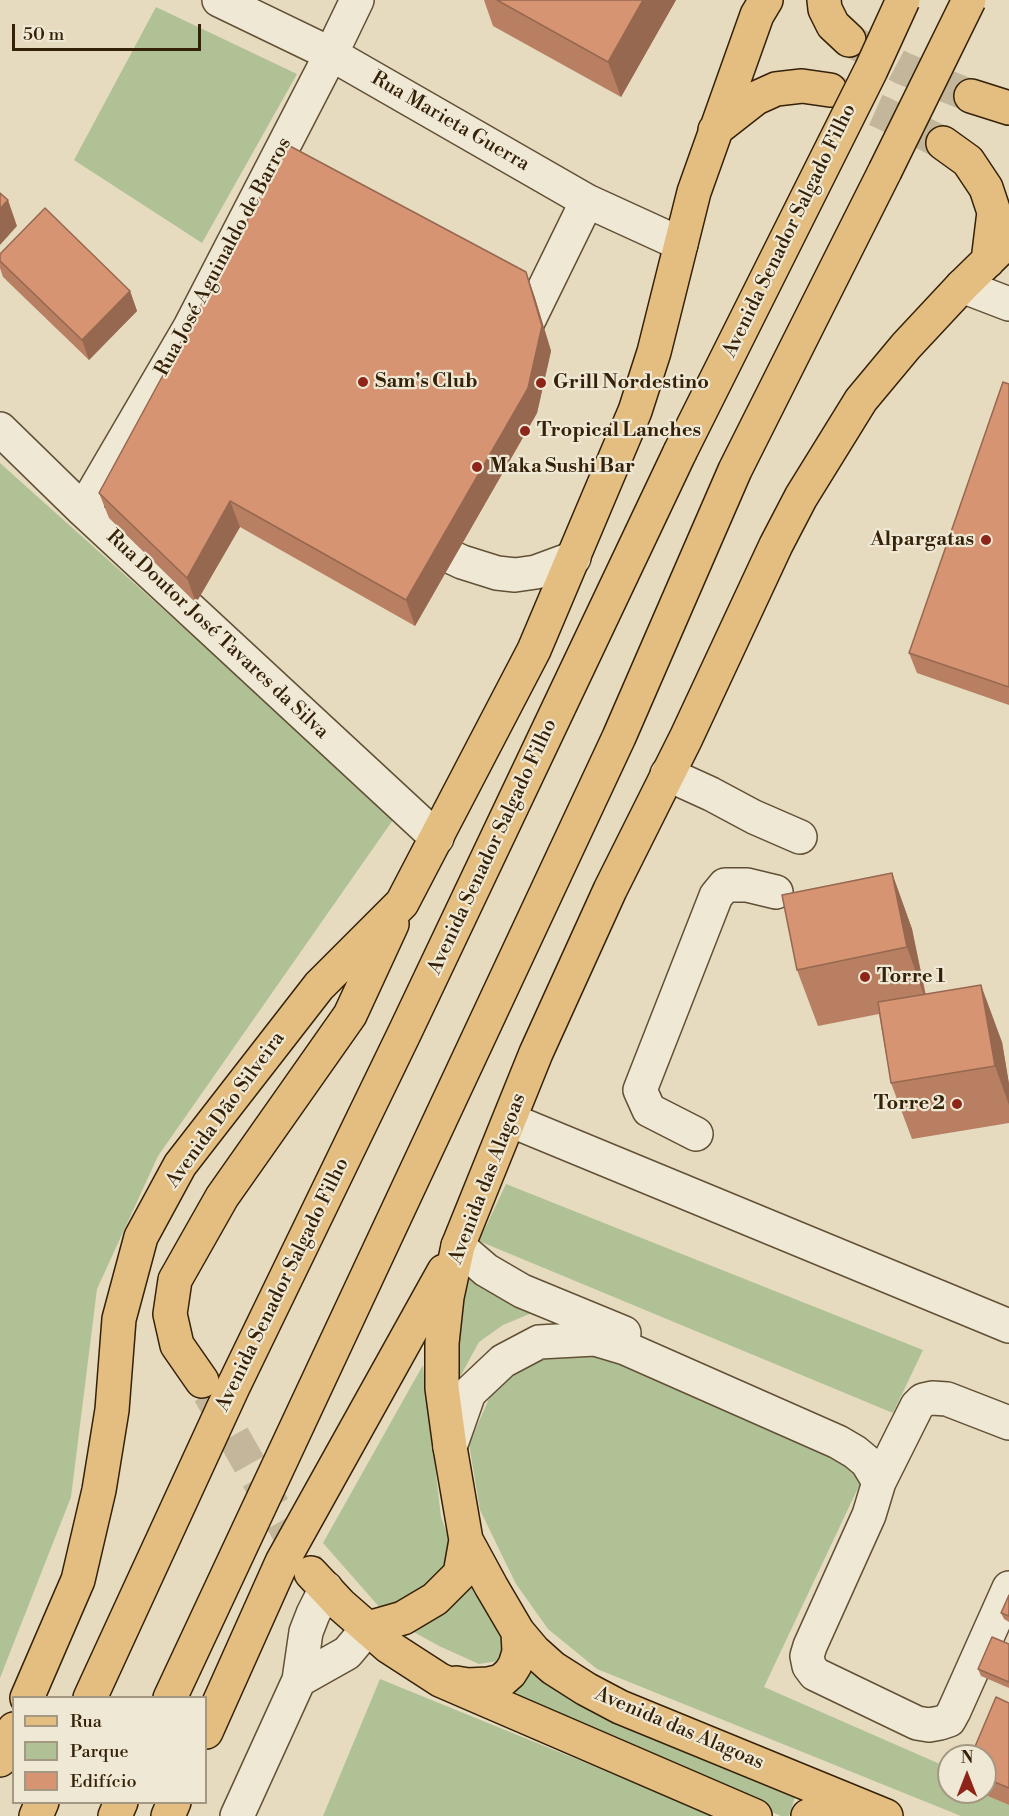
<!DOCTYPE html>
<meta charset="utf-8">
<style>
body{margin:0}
#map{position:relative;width:1009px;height:1816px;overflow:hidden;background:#e6dbbf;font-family:"Libre Bodoni",serif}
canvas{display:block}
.legend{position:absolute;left:12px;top:1696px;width:195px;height:108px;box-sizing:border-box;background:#efe8d5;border:2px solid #a59883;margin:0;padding:8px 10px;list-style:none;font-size:18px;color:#352107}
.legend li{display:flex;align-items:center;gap:12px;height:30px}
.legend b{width:30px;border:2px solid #a59883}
.north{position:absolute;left:937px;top:1744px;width:60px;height:60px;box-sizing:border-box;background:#efe8d5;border:2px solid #a59883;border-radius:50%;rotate:0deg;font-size:16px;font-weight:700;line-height:24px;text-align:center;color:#352107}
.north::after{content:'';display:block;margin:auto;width:21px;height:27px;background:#8f2418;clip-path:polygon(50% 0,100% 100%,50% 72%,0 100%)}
.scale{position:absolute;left:12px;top:24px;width:189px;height:27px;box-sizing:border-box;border:3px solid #352107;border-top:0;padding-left:8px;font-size:18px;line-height:21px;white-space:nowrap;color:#352107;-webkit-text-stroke:4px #efe8d5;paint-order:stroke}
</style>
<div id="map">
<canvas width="1009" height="1816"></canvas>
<ul class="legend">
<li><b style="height:8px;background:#e3be80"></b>Rua</li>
<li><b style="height:16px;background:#b0c196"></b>Parque</li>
<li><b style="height:16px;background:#d69472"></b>Edifício</li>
</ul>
<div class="north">N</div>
<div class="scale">50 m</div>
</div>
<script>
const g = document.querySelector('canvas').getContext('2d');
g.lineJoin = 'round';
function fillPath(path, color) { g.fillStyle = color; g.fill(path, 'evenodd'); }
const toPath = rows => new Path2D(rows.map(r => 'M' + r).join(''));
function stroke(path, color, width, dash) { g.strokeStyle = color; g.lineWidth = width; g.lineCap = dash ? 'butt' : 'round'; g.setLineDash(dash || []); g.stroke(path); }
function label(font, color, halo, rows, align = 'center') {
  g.font = font + ' "Libre Bodoni",serif'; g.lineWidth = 4.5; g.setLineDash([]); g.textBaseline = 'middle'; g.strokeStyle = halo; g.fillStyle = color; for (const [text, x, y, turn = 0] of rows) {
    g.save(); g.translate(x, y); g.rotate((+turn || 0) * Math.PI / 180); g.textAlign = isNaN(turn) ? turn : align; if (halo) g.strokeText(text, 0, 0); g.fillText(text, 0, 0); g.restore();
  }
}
const green = toPath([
 [156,7,297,74,202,243,74,160],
 [0,463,395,817,158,1156,97,1289,71,1497,0,1678],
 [506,1184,923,1350,893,1413,479,1241],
 [472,1258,532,1313,503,1325,479,1342,460,1377,455,1328],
 [575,1345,611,1348,866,1471,764,1687,949,1768,949,1792,978,1792,1009,1805,1009,1816,961,1816,597,1669,548,1629,516,1584,480,1510,469,1444,492,1392,529,1360],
 [423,1365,441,1517,453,1550,509,1646,504,1660,479,1664,439,1646,389,1618,323,1543],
 [533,1667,796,1794,789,1816,781,1816,506,1691],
 [380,1679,716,1816,323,1816]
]);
const majorTunnel = toPath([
 [853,42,902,68,971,96],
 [831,90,883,113,943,143],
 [209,1393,311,1573]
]);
const minor = toPath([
 [219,0,331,54,587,201,681,244],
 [962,286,1009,304],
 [518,342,587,201],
 [0,429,83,510,437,838],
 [83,510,190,327,331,54,357,0],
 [419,542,462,562,497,573,515,575,536,572,574,558],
 [667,774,711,794,754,817,800,837],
 [510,1120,1009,1326],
 [696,1134,649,1110,640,1090,716,896,725,885,747,885,776,892],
 [458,1246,486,1270,522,1291,624,1333],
 [1009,1423,947,1399,932,1398,923,1400,917,1406,879,1482,869,1515,810,1646,807,1656,809,1666,815,1674,917,1723,929,1725,940,1723,949,1720,954,1711,1009,1588],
 [450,1447,469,1393,503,1361,539,1342,595,1339,625,1348,838,1442,855,1452,867,1462,879,1482],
 [299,1680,347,1653,368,1628],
 [237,1816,299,1680,306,1632,313,1614,326,1588]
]);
const major = toPath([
 [824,0,825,9,833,25,849,40],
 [971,96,1009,108],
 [715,130,756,98,776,89,802,86,830,90],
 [943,143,968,161,986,188,994,212,988,261],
 [202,1381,177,1345,170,1314,175,1280,222,1197,350,1015,392,924],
 [311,1573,341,1605,389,1647,440,1680,755,1816],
 [368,1628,403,1618,435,1599,460,1574,466,1540],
 [456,1683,468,1685,488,1684,501,1681,510,1673,515,1665,519,1652,518,1632],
 [27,1698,78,1580,99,1490,112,1410,119,1319,141,1237,180,1165,319,986,402,903,534,650,635,411,654,352,694,192,757,15,766,0],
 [206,1732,282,1562,444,1271],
 [0,1760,14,1729],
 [168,1816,174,1802],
 [808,1816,822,1810,835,1810,857,1816],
 [886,1816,620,1707,586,1689,553,1668,534,1651,518,1632,491,1586,466,1540,450,1447,442,1388,442,1343,447,1297,458,1246,536,1053,610,890,686,738,776,545,801,497,861,400,906,346,962,286,1009,240]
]);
const highway = toPath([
 [90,1698,233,1387,405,1032,680,452],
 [170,1698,619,737,735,470,885,171],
 [36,1816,42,1802],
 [115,1816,121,1802]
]);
const highwayBridge = toPath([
 [885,171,969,0],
 [680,452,871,70,903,0]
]);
const wall = toPath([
 [484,0,676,0,621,97,493,26],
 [0,254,130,291,137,311,89,360,3,277,0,268],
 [526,272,535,298,551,351,537,413,415,626,240,527,196,603,109,518,99,493],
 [1009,384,1009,705,917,673,909,653],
 [892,873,912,929,926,995,1002,1042,1009,1084,1009,1123,912,1139,891,1083,879,1014,818,1026,797,970],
 [1009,1595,1009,1622,1004,1619,1001,1613],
 [1009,1644,1009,1688,981,1676,978,1669],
 [1009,1703,1009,1805,978,1792,985,1792,985,1756]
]);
const shadedWall = toPath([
 [643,0,676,0,621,97,608,62],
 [8,200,17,226,0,245,0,209],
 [526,272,535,298,551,351,537,413,415,626,406,600],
 [130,291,137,311,89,360,82,340],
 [230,501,240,527,196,603,187,578],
 [892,873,912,929,927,1004,907,947],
 [981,985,1002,1042,1009,1084,1009,1105,995,1066]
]);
const building = toPath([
 [497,0,643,0,608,62,497,0],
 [288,145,526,272,542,326,528,388,406,600,230,501,187,578,99,493,288,145],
 [0,193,8,200,0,209,0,193],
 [45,208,130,291,82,340,0,261,0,254,45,208],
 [1003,382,1009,384,1009,687,909,653,1003,382],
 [892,873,907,947,797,970,782,895,892,873],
 [981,985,995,1066,891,1083,878,1002,981,985],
 [1009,1595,1009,1616,1001,1613,1009,1595],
 [992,1637,1009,1644,1009,1682,978,1669,992,1637],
 [996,1697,1009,1703,1009,1788,985,1778,985,1756,971,1756,996,1697]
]);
const markers = [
 [363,382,6,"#8f2418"],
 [541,383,6,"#8f2418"],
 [525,431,6,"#8f2418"],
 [477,467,6,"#8f2418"],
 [986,540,6,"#8f2418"],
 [865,977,6,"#8f2418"],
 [957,1104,6,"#8f2418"]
];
const streetNames = [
 ["Rua Marieta Guerra",450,122,30],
 ["Avenida Senador Salgado Filho",790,231,-64],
 ["Rua José Aguinaldo de Barros",224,257,-62],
 ["Rua Doutor José Tavares da Silva",217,635,43],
 ["Avenida Senador Salgado Filho",493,847,-65],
 ["Avenida Dão Silveira",226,1110,-54],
 ["Avenida das Alagoas",488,1179,-69],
 ["Avenida Senador Salgado Filho",283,1285,-64],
 ["Avenida das Alagoas",679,1729,23]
];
const poiNames = [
 ["Sam's Club",375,382],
 ["Grill Nordestino",553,383],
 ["Tropical Lanches",537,431],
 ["Maka Sushi Bar",489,467],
 ["Alpargatas",974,540,"right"],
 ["Torre 1",877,977],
 ["Torre 2",945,1104,"right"]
];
fillPath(green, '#b0c196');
stroke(majorTunnel, '#c3b69a', 33, [33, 16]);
stroke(minor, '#615035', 36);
stroke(major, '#352107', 36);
stroke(highway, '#352107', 36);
stroke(minor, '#efe8d5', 33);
stroke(major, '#e3be80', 33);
stroke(highway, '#e3be80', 33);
stroke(highwayBridge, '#352107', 36, []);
stroke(highwayBridge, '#e3be80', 33);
fillPath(wall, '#b87f62');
fillPath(shadedWall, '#966850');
fillPath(building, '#d69472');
stroke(building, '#966850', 1.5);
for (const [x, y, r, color] of markers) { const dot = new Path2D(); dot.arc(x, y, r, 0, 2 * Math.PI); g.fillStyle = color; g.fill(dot); stroke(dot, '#efe8d5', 2); }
label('20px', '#352107', '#efe8d5', streetNames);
label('bold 20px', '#352107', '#efe8d5', poiNames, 'left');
</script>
